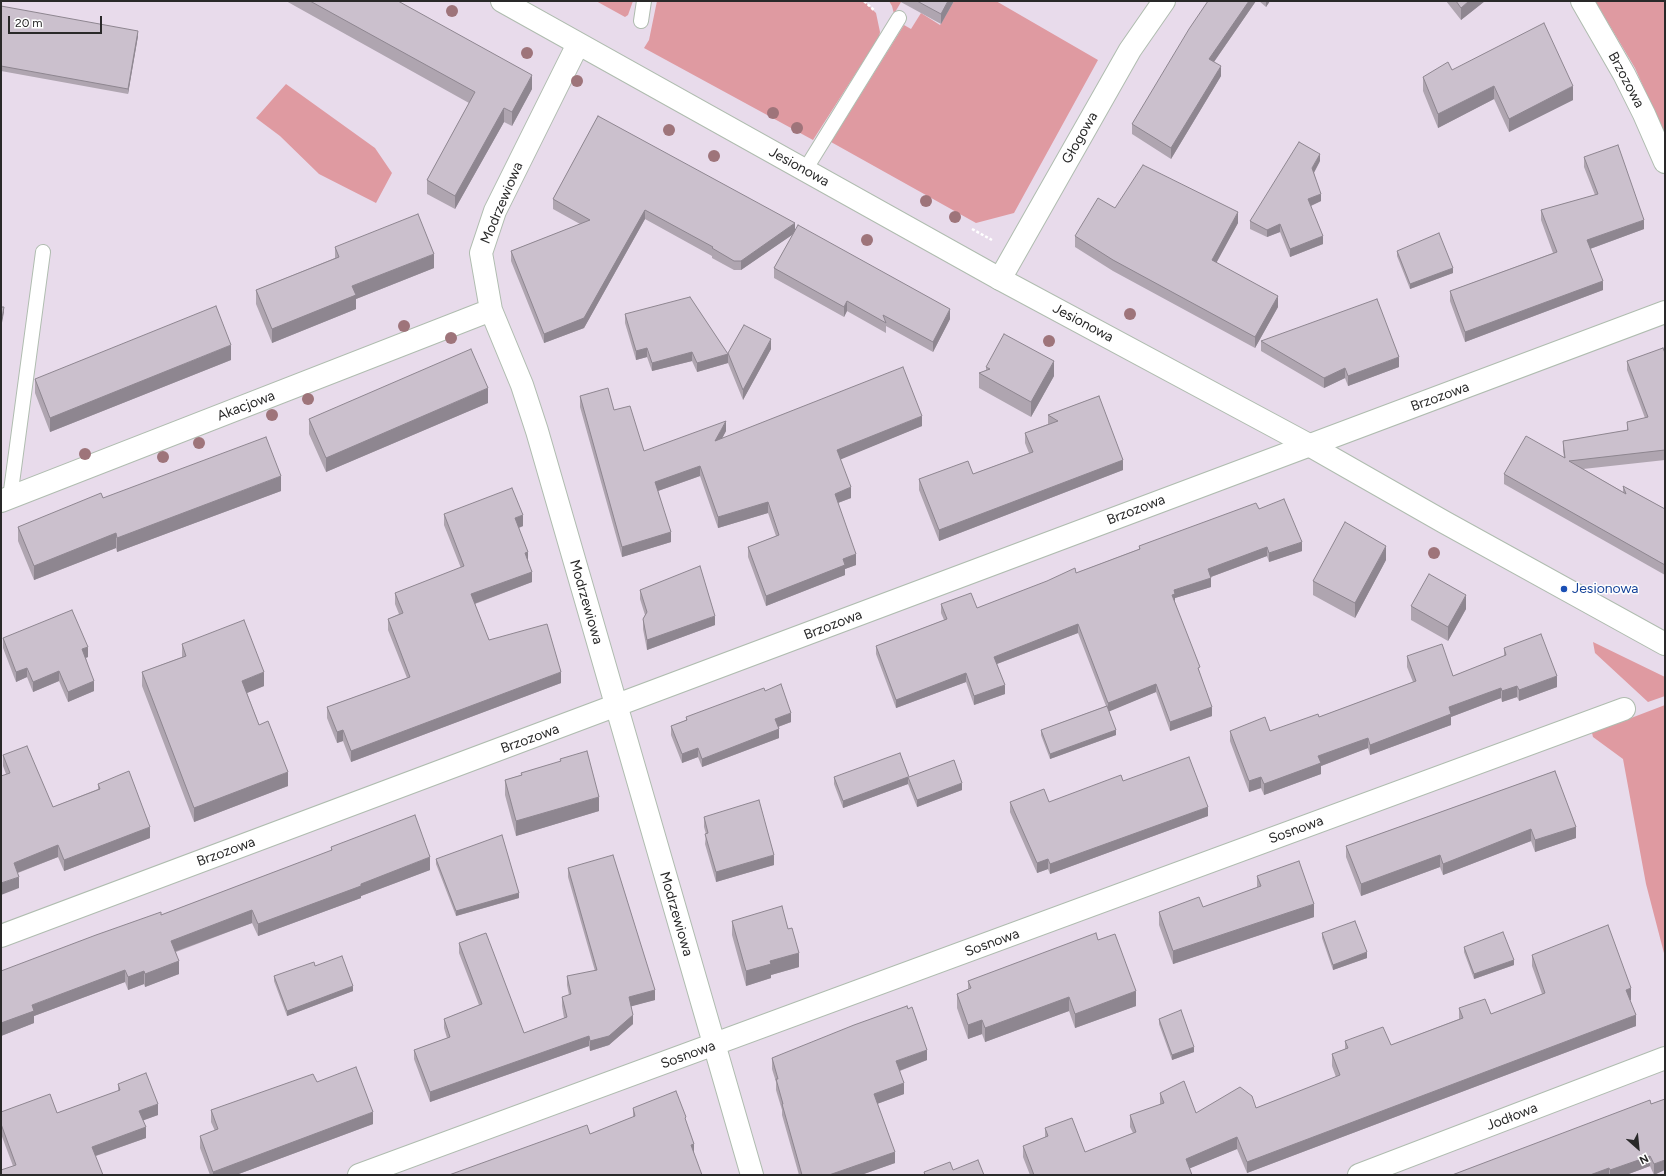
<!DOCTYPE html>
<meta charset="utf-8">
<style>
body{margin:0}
#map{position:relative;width:1666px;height:1176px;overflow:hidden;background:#e8dbeb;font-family:Figtree,sans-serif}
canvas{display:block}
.frame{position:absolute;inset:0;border:2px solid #292929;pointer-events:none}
.north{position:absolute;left:1618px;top:1128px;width:40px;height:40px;-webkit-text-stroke:3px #fff;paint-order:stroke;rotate:153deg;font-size:11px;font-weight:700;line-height:16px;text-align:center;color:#292929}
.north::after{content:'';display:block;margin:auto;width:14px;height:18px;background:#292929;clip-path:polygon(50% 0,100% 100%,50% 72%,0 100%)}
.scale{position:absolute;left:8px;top:16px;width:94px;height:18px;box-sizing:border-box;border:2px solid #292929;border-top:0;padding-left:5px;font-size:12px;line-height:14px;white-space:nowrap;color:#292929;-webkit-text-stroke:3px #fff;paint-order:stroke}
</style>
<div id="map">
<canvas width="1666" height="1176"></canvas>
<div class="frame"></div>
<div class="north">N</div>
<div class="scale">20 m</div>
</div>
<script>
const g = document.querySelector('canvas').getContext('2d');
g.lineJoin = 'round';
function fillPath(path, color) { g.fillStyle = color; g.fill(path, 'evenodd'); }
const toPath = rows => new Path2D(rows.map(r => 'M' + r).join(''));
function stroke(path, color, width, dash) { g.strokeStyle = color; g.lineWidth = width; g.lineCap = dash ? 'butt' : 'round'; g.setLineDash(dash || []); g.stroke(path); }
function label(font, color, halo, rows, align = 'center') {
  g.font = font + ' Figtree,sans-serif'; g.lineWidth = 3; g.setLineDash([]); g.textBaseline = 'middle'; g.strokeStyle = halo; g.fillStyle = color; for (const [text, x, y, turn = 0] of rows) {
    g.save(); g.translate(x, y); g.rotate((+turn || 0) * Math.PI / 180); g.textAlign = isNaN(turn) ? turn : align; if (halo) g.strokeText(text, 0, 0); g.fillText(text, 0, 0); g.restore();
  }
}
const green = toPath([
 [596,1,633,1,628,15,625,17],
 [657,1,864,1,876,13,880,32,879,37,813,140,644,48,649,40],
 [889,1,901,2,894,14,892,6],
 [954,1,996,1,1098,60,1014,213,976,223,831,142,904,25,911,29,921,13,940,25],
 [1595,1,1665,1,1665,136,1635,68],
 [286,84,375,148,392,173,376,203,319,174,280,136,256,118],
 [1593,642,1665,677,1665,696,1648,702,1595,653],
 [1665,705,1665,957,1646,884,1623,759,1593,737,1592,733]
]);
const path = toPath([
 [864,1,875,11],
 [972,229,992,240]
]);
const service = toPath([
 [641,21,644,1],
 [805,170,899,18],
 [10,498,43,252]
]);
const minor = toPath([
 [1582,1,1624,74,1644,114,1665,162],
 [578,44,495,211,481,253,491,310,522,385,537,431,752,1175],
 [1000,279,1130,50,1164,1],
 [1,501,491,310],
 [1,936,1665,312],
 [359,1175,1624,709],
 [1359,1175,1665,1058]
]);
const tertiary = toPath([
 [502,1,1000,279,1309,445,1444,522,1665,644]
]);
const trees = [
 [452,11],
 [527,53],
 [577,81],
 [773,113],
 [797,128],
 [669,130],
 [714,156],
 [926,201],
 [955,217],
 [867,240],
 [1130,314],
 [404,326],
 [451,338],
 [1049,341],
 [308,399],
 [272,415],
 [199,443],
 [85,454],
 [163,457],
 [1434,553]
];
const wall = toPath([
 [286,1,398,1,532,89,512,126,504,122,455,209,427,194,427,180,469,103],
 [899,1,954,1,941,24],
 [1208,1,1256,1,1214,62,1221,76,1171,159,1132,134,1132,124],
 [1259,1,1270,1,1266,7],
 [1446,1,1485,1,1461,20],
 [1,6,138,36,128,94,1,71],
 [1452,70,1573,100,1509,132,1494,99,1438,128,1423,91,1423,77],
 [598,116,795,231,950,319,933,352,886,326,886,333,847,311,844,317,774,278,774,268,793,234,741,270,734,270,712,258,712,256,645,219,584,328,544,343,511,261,511,251,580,224,553,209,553,199],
 [1584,157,1644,229,1590,249,1603,290,1465,342,1450,301,1450,291,1553,253,1541,220,1541,210,1595,195,1584,167],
 [1320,161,1314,173,1321,201,1311,206,1323,244,1290,257,1280,232,1267,237,1250,229,1250,221],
 [1115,208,1238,223,1216,262,1278,307,1255,348,1113,271,1075,247,1075,236],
 [335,247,434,268,356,299,356,309,272,343,256,304,256,290,335,258],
 [1397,251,1453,273,1410,289,1397,256],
 [625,314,728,354,728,353,771,349,743,400,728,363,697,372,692,361,652,371,647,357,636,360,625,323],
 [1261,341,1399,367,1348,386,1345,378,1324,388,1261,351],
 [1665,353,1665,460,1583,469,1623,492,1623,486,1665,509,1665,575,1504,484,1504,474,1564,457,1563,451,1563,441,1627,431,1627,422,1645,418,1627,370,1627,361],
 [231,360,50,432,35,393,35,379],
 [986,367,1054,376,1031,417,979,388,979,373,986,370],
 [580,396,614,410,644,451,726,431,722,438,922,426,840,459,851,498,838,503,856,565,845,569,845,575,766,606,748,557,748,547,776,536,768,513,718,528,700,476,658,491,671,542,622,557,580,407],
 [1099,396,1123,470,939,541,919,490,919,479,973,474,1029,453,1025,443,1025,433,1048,424,1048,415],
 [488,403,326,472,309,434,309,419],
 [281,491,117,552,116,548,34,580,18,541,18,527,103,498],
 [1259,509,1302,551,1269,562,1267,556,1211,577,1211,587,1175,598,1175,602,1200,673,1212,716,1170,731,1156,692,1109,711,1116,735,1050,759,1041,735,1041,730,1106,706,1078,633,997,664,1005,694,974,705,966,682,896,708,876,654,876,646,944,620,941,613,941,604,977,608,1076,573,1139,549,1139,546],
 [444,514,523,526,519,528,528,560,532,582,475,604,489,640,561,683,351,762,343,741,337,743,327,718,327,707,407,678,388,630,388,619,399,614,395,604,395,593,461,568,444,525],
 [1386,560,1355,618,1313,595,1313,581],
 [640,590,715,625,647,650,643,629,643,619,645,615,640,599],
 [1411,606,1466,609,1448,641,1411,620],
 [3,638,88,657,86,658,94,691,68,702,59,681,33,692,27,677,16,682,3,648],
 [182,644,264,686,247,693,259,725,288,786,194,822,142,686,142,672,182,657],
 [1504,648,1557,687,1519,701,1517,697,1502,702,1501,698,1451,717,1451,725,1370,755,1368,748,1321,766,1321,774,1264,795,1261,788,1249,792,1230,741,1230,731,1270,731,1319,717,1413,682,1407,667,1407,656,1453,676,1504,656],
 [765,691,791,722,778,727,779,738,702,767,698,757,682,763,671,735,671,726,686,720,686,717],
 [3,755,53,807,98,789,98,784,150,838,64,871,58,857,18,873,19,888,6,774,3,766],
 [560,759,599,811,516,836,505,795,505,780,521,775,521,773,560,762],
 [1555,771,1576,838,1535,852,1531,841,1443,875,1440,867,1361,896,1346,857,1346,846],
 [834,777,909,777,962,790,917,807,908,784,843,808,834,784],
 [1123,781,1208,816,1050,874,1048,869,1037,873,1010,812,1010,802,1049,802],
 [704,817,774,865,716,882,705,844,706,834,704,827],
 [331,847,430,870,361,896,361,898,258,936,252,923,176,952,179,974,145,987,144,984,128,990,125,982,34,1016,34,1023,1,1036,161,915,331,851],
 [436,859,519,898,456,916,436,864],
 [568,868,655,1000,631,1006,633,1024,609,1045,590,1051,589,1046,430,1102,414,1059,414,1050,447,1038,444,1028,444,1019,479,1005,459,953,459,943,524,1033,564,1018,562,1006,562,997,569,995,567,985,567,976,595,971,568,877],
 [1257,876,1314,917,1173,964,1159,925,1159,912,1203,907,1257,888],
 [732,921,788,929,799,967,771,975,771,978,746,986,732,935],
 [1322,933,1367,958,1333,970,1322,938],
 [1098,940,1136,1006,1075,1028,1069,1011,985,1042,982,1034,968,1039,957,1008,957,994,968,989,968,981],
 [1464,947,1514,965,1474,979,1464,952],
 [1532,955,1631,1000,1630,1000,1636,1026,1247,1173,1237,1149,1190,1168,1192,1175,1030,1175,1023,1157,1023,1146,1045,1137,1045,1128,1085,1152,1133,1133,1130,1127,1130,1115,1160,1105,1160,1093,1196,1113,1256,1108,1336,1077,1332,1066,1332,1054,1345,1049,1345,1041,1391,1045,1459,1019,1459,1008,1491,1014,1542,994,1532,966],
 [315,966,353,991,287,1016,274,981,274,976],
 [1159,1019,1194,1052,1172,1060,1159,1024],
 [772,1058,927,1060,900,1071,904,1094,877,1104,895,1163,861,1175,799,1175,782,1115,782,1110,776,1090,776,1082,772,1069],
 [317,1082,373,1124,236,1175,210,1175,200,1148,200,1136,215,1131,211,1122,211,1110],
 [118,1084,158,1115,143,1120,146,1138,96,1156,13,1166,1,1134,1,1112,57,1113,118,1091],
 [1665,1099,1654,1175,1650,1166,1626,1175,1452,1175],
 [633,1108,686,1122,694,1155,590,1134,633,1117]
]);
const shadedWall = toPath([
 [948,1,954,1,941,24,941,14],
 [1249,1,1256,1,1209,69,1209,59],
 [1266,1,1270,1,1266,7],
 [1469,1,1485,1,1461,20,1461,8],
 [138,31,138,36,128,94,128,89],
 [1221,66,1221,76,1171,159,1171,148],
 [532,75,532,89,512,126,512,112],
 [1494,86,1494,99,1438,128,1438,114],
 [1573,86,1573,100,1509,132,1509,119],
 [504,108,504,122,455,209,455,196],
 [1320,154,1320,161,1312,176,1312,168],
 [1321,194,1321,201,1308,207,1308,199],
 [645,210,645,219,584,328,544,343,544,334],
 [1238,212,1238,223,1212,271,1212,260],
 [1644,220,1644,229,1587,250,1587,240],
 [795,223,795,233,741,270,741,261],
 [1280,224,1280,232,1267,237,1267,230],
 [1323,236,1323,244,1290,257,1290,249],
 [434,254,434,268,356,299,356,309,272,343,272,329,352,286],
 [1453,268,1453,273,1410,289,1410,284],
 [1603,281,1603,290,1465,342,1465,332],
 [1278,296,1278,307,1255,348,1255,337],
 [847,301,847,311,844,317,844,307],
 [4,307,4,312,1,328,1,323],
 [950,309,950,319,933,352,933,342],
 [771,339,771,349,743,400,743,390],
 [231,345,231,360,50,432,50,418],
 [647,348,647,357,636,360,636,351],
 [692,352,692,361,652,371,652,363],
 [728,354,728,363,697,372,697,363],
 [1399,357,1399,367,1348,386,1348,376],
 [1054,361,1054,376,1031,417,1031,402],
 [1345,368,1345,378,1324,388,1324,378],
 [488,388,488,403,326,472,326,458],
 [922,416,922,426,837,461,837,450],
 [726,421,726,431,715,452,715,441],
 [1123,460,1123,470,939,541,939,530],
 [700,466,700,476,655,492,655,482],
 [281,476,281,491,117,552,117,538],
 [851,487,851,498,835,504,835,494],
 [768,502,768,513,718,528,718,517],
 [523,515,523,526,515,529,515,518],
 [671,532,671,542,622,557,622,547],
 [116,533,116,548,34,580,34,566],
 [1302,542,1302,551,1269,562,1269,553],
 [1386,546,1386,560,1355,618,1355,603],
 [1267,547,1267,556,1208,578,1208,569],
 [528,552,528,563,525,553],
 [856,554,856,565,845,569,845,575,766,606,766,596,843,559],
 [532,572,532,582,471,605,471,594],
 [1211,578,1211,587,1175,598,1175,602,1172,595,1174,590],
 [1466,595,1466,609,1448,641,1448,627],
 [715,616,715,625,647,650,647,640],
 [1078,624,1078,633,994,665,994,657],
 [88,647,88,657,82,659,82,649],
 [27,668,27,677,16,682,16,672],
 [59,671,59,681,33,692,33,682],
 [264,672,264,686,242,695,242,681],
 [561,672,561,683,351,762,351,751],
 [966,673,966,682,896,708,896,700],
 [1557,676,1557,687,1519,701,1519,690],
 [94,681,94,691,68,702,68,692],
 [1156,684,1156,692,1108,712,1108,703],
 [1005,685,1005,694,974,705,974,696],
 [1517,686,1517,697,1502,702,1502,691],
 [1501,688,1501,698,1451,717,1451,725,1370,755,1370,745,1449,707],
 [1212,707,1212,716,1170,731,1170,722],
 [791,713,791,722,775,728,775,719],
 [779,729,779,738,702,767,702,759],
 [343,730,343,741,337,743,337,732],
 [1116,730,1116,735,1050,759,1050,754],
 [1368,738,1368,748,1321,766,1321,774,1264,795,1264,784,1318,756],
 [698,748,698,757,682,763,682,754],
 [288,772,288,786,194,822,194,808],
 [908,777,908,784,843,808,843,801],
 [1261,777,1261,788,1249,792,1249,781],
 [962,783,962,790,917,807,917,800],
 [599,797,599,811,516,836,516,821],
 [1208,807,1208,816,1050,874,1050,864],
 [150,827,150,838,64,871,64,860],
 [1576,827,1576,838,1535,852,1535,840],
 [1531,829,1531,841,1443,875,1443,864],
 [58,845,58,857,14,874,14,863],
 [774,855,774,865,716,882,716,872],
 [1440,855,1440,867,1361,896,1361,884],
 [430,857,430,870,361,896,361,898,258,936,258,924],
 [1048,859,1048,869,1037,873,1037,863],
 [19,877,19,888,1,895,1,883],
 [519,893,519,898,456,916,456,911],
 [1314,904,1314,917,1173,964,1173,951],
 [252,910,252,923,171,953,171,941],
 [1367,952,1367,958,1333,970,1333,965],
 [799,953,799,967,771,975,771,978,746,986,746,971,770,961],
 [1514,960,1514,965,1474,979,1474,974],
 [179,961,179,974,145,987,145,974],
 [125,970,125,982,34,1016,34,1023,1,1036,1,1023,32,1005],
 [144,971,144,984,128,990,128,977],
 [353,986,353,991,287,1016,287,1011],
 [1631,988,1631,1000,1626,1001,1626,990],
 [655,990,655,1000,629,1007,629,997],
 [1136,991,1136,1006,1075,1028,1075,1014],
 [1069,997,1069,1011,985,1042,985,1028],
 [633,1015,633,1024,609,1045,590,1051,590,1041],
 [1636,1015,1636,1026,1247,1173,1247,1162],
 [982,1020,982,1034,968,1039,968,1025],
 [589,1036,589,1046,430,1102,430,1092],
 [1194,1047,1194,1052,1172,1060,1172,1055],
 [927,1050,927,1060,896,1072,896,1061],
 [904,1083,904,1094,874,1105,874,1094],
 [158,1104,158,1115,139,1122,139,1111],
 [373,1112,373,1124,236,1175,213,1175,213,1172],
 [146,1127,146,1138,92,1157,92,1147],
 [1237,1137,1237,1149,1186,1170,1186,1159],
 [694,1144,694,1155,691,1145],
 [895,1152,895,1163,861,1175,829,1175],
 [1650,1156,1650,1166,1626,1175,1610,1175,1610,1170],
 [1665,1160,1665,1170,1654,1175,1654,1164],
 [1609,1168,1609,1175,1590,1175]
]);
const building = toPath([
 [310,1,398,1,532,75,512,112,504,108,455,196,427,180,475,92,310,1],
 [917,1,948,1,941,14,917,1],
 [1208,1,1249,1,1209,59,1221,66,1171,148,1132,124,1189,29,1208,1],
 [1456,1,1469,1,1461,8,1456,1],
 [1,6,138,31,128,89,1,66,1,6],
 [1544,23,1573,86,1509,119,1494,86,1438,114,1423,77,1448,62,1452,70,1544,23],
 [598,116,795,223,741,261,734,261,712,248,713,247,645,210,584,318,544,334,511,251,590,220,553,199,598,116],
 [1299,142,1320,154,1312,168,1321,194,1308,199,1323,236,1290,249,1280,224,1267,230,1250,221,1299,142],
 [1618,145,1644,220,1587,240,1603,281,1465,332,1450,291,1557,252,1541,210,1598,194,1584,157,1618,145],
 [1143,165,1238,212,1212,260,1278,296,1255,337,1113,260,1075,236,1098,198,1115,208,1143,165],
 [418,214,434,254,352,286,356,295,272,329,256,290,339,257,335,247,418,214],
 [798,225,950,309,933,342,883,315,886,323,847,301,844,307,774,268,798,225],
 [1439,233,1453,268,1410,284,1397,251,1439,233],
 [690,297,728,354,697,363,692,352,652,363,647,348,636,351,625,314,690,297],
 [1377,299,1399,357,1348,376,1345,368,1324,378,1261,341,1377,299],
 [216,306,231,345,50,418,35,379,216,306],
 [1,307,4,307,1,323,1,307],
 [744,325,771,339,743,390,728,353,744,325],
 [1004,334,1054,361,1031,402,979,373,990,369,986,367,1004,334],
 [1663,348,1665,353,1665,450,1569,461,1626,494,1623,486,1665,509,1665,565,1504,474,1526,436,1565,458,1563,441,1628,430,1627,422,1648,417,1627,361,1663,348],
 [471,349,488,388,326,458,309,419,471,349],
 [903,367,922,416,837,450,851,487,835,494,856,554,843,559,845,565,766,596,748,547,779,535,768,502,718,517,700,466,655,482,671,532,622,547,580,396,608,388,614,410,630,406,644,451,726,421,715,441,903,367],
 [1099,396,1123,460,939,530,919,479,968,461,973,474,1033,452,1025,433,1058,421,1048,415,1099,396],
 [266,437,281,476,117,538,116,533,34,566,18,527,101,493,103,498,266,437],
 [512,488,523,515,515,518,528,552,525,553,532,572,471,594,489,640,547,624,561,672,351,751,343,730,337,732,327,707,410,677,388,619,403,613,395,593,464,566,444,514,512,488],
 [1284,499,1302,542,1269,553,1267,547,1208,569,1211,578,1174,590,1175,594,1172,595,1200,667,1198,668,1212,707,1170,722,1156,684,1108,703,1078,624,994,657,1005,685,974,696,966,673,896,700,876,646,947,619,941,604,971,593,977,608,1047,581,1075,568,1076,573,1140,549,1139,546,1256,503,1259,509,1284,499],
 [1345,522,1386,546,1355,603,1313,581,1345,522],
 [700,566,715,616,647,640,643,619,647,612,640,590,700,566],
 [1429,574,1466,595,1448,627,1411,606,1429,574],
 [72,610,88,647,82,649,94,681,68,692,59,671,33,682,27,668,16,672,3,638,72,610],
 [244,620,264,672,242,681,259,725,268,721,288,772,194,808,142,672,186,656,182,644,244,620],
 [1541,634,1557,676,1519,690,1517,686,1502,691,1501,688,1449,707,1451,714,1370,745,1368,738,1318,756,1321,763,1264,784,1261,777,1249,781,1230,731,1265,717,1270,731,1318,714,1319,717,1416,681,1407,656,1442,644,1453,676,1506,655,1504,648,1541,634],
 [781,684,791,713,775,719,779,729,702,759,698,748,682,754,671,726,687,720,686,717,764,688,765,691,781,684],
 [1107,706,1116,730,1050,754,1041,730,1107,706],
 [27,746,53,807,100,789,98,784,129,771,150,827,64,860,58,845,14,863,19,877,1,883,1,776,10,773,3,755,27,746],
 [587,751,599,797,516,821,505,780,522,775,521,773,561,761,560,759,587,751],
 [900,753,909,777,954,760,962,783,917,800,908,777,843,801,834,777,900,753],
 [1189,757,1208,807,1050,864,1048,859,1037,863,1010,802,1044,789,1049,802,1121,775,1123,781,1189,757],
 [1555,771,1576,827,1535,840,1531,829,1443,864,1440,855,1361,884,1346,846,1555,771],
 [759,800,774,855,716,872,705,834,708,833,704,817,759,800],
 [415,815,430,857,361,884,361,886,258,924,252,910,171,941,179,961,145,974,144,971,128,977,125,970,32,1005,34,1011,1,1023,1,971,96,935,161,912,161,915,332,850,331,847,415,815],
 [502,835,519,893,456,911,436,859,502,835],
 [613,855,655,990,629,997,633,1015,609,1036,590,1041,589,1036,430,1092,414,1050,450,1037,444,1019,482,1004,459,943,486,933,524,1033,567,1017,562,997,571,994,567,976,597,970,568,868,613,855],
 [1299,861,1314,904,1173,951,1159,912,1199,897,1203,907,1261,886,1257,876,1299,861],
 [782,906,788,929,792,928,799,953,770,961,771,964,746,971,732,921,782,906],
 [1355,921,1367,952,1333,965,1322,933,1355,921],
 [1608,925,1631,988,1626,990,1636,1015,1247,1162,1237,1137,1186,1159,1192,1175,1034,1175,1023,1146,1048,1136,1045,1128,1072,1118,1085,1152,1136,1132,1130,1115,1164,1103,1160,1093,1184,1081,1196,1113,1240,1087,1252,1096,1256,1108,1340,1075,1332,1054,1348,1048,1345,1041,1383,1027,1391,1045,1463,1018,1459,1008,1485,999,1491,1014,1545,993,1532,955,1608,925],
 [1503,932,1514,960,1474,974,1464,947,1503,932],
 [1096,933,1098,940,1115,934,1136,991,1075,1014,1069,997,985,1028,982,1020,968,1025,957,994,971,988,968,981,1096,933],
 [342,956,353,986,287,1011,274,976,314,962,315,966,342,956],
 [907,1006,908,1009,912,1007,927,1050,896,1061,904,1083,874,1094,895,1152,829,1175,802,1175,782,1104,783,1104,776,1079,778,1079,772,1058,854,1025,907,1006],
 [1181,1010,1194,1047,1172,1055,1159,1019,1181,1010],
 [356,1067,373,1112,213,1172,200,1136,218,1129,211,1110,313,1074,317,1082,356,1067],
 [146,1073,158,1104,139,1111,146,1127,92,1147,103,1175,1,1175,1,1170,16,1165,1,1124,1,1112,50,1094,57,1113,120,1090,118,1084,146,1073],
 [676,1091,686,1117,685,1118,694,1144,691,1145,702,1175,449,1175,587,1125,590,1134,635,1116,633,1108,676,1091],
 [1665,1099,1665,1160,1654,1164,1650,1156,1610,1170,1609,1168,1590,1175,1452,1175,1650,1100,1651,1104,1665,1099],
 [978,1160,984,1175,925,1175,924,1172,950,1162,953,1170,978,1160]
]);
const markers = [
 [1564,589,4,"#1a4fb4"]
];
const streetNames = [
 ["Brzozowa",1626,80,62],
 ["Głogowa",1080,138,-60],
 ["Jesionowa",799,167,29],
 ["Modrzewiowa",502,203,-67],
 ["Jesionowa",1083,323,28],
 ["Brzozowa",1440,397,-20],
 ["Akacjowa",246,406,-21],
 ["Brzozowa",1136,510,-21],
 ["Modrzewiowa",586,602,74],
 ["Brzozowa",833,625,-21],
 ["Brzozowa",530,739,-20],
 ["Sosnowa",1296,830,-20],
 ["Brzozowa",226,852,-20],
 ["Modrzewiowa",676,914,74],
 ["Sosnowa",992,943,-20],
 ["Sosnowa",688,1055,-20],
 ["Jodłowa",1512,1117,-21]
];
const transitNames = [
 ["Jesionowa",1572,589]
];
fillPath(green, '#df9aa1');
stroke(service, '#afbcaf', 16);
stroke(minor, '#afbcaf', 24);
stroke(tertiary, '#afbcaf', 24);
stroke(path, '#fff', 2.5, [3, 2]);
stroke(service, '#fff', 14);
stroke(minor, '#fff', 22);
stroke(tertiary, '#fff', 22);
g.fillStyle = '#9e747a';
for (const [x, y] of trees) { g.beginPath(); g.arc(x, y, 6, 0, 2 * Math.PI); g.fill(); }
fillPath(wall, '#afa5b0');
fillPath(shadedWall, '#8e8690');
fillPath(building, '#cbc0cd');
stroke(building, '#8e8690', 1);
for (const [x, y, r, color] of markers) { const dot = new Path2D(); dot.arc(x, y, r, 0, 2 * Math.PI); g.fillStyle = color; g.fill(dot); stroke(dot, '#fff', 1.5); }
label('14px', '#292929', '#fff', streetNames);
label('14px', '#164399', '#fff', transitNames, 'left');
</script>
